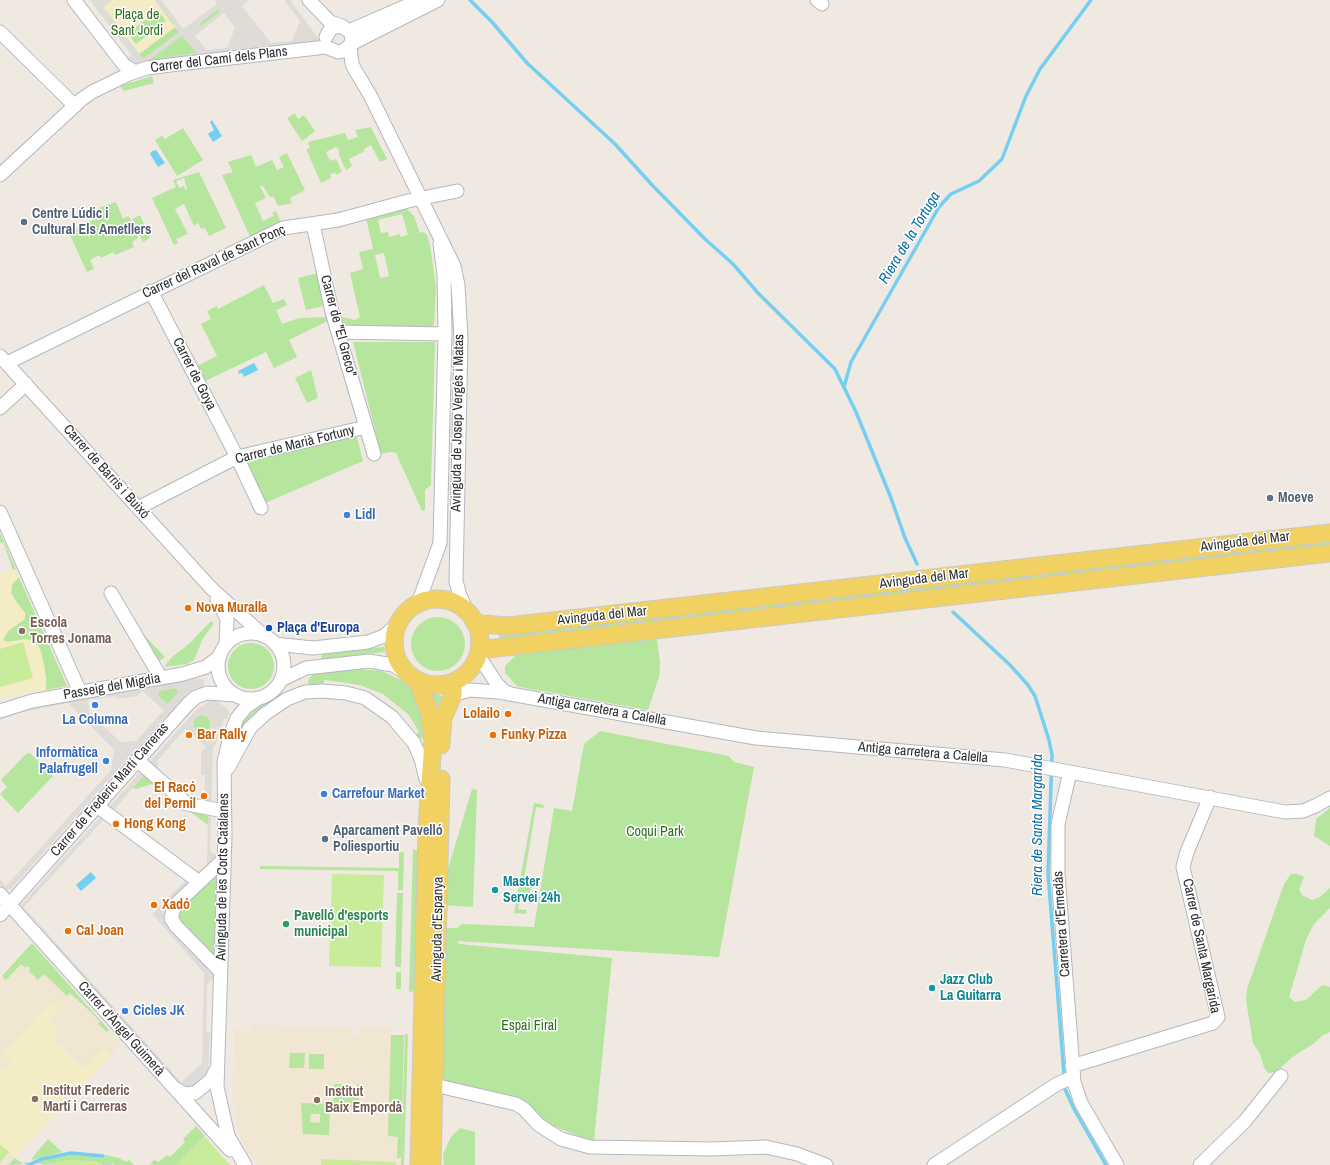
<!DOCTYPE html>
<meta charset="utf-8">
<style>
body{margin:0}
canvas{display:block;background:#efe9e1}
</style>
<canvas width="1330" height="1165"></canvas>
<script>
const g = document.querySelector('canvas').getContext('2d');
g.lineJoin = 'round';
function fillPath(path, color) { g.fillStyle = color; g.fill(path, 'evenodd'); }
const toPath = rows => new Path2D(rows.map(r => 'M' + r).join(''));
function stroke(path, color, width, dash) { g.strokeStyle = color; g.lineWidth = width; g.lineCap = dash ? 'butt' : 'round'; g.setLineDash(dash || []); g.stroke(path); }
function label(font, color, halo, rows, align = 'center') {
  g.font = font + ' "Archivo Narrow",sans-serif'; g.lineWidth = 3; g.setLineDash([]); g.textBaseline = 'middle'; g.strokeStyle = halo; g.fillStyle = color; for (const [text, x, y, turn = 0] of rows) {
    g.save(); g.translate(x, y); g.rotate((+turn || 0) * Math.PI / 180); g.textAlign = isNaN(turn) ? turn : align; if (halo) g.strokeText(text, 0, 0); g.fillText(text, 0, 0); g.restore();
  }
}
const education = toPath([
 [32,943,121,1044,8,1165,0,1165,9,1152,0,1144,0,978],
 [251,1025,351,1027,351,1034,361,1034,361,1026,390,1027,390,1035,404,1035,401,1165,258,1165,248,1153,241,1139,233,1105,234,1030,250,1031]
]);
const green = toPath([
 [90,0,161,0,177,21,132,55],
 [219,8,221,11,201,26,199,24],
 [175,27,180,32,143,59,139,54],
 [182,35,197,53,147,61],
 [152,76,154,83,124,91,120,86],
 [295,113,298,119,304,115,315,131,302,141,287,118],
 [371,127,387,159,380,162,371,145,364,149,365,151,349,159,352,166,346,170,339,155,339,150,336,147,326,152,330,161,336,159,342,172,336,175,335,172,330,175,331,178,321,183,306,149,310,148,308,142,345,133,348,140,358,137,355,130],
 [183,128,203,160,177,176,155,140,162,136,165,139],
 [287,153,305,190,290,198,292,203,278,206,273,196,270,197,262,185,260,186,266,198,255,203,263,221,274,216,272,213,276,211,282,225,251,239,222,175,233,172,228,162,251,155,256,167,272,160,277,170,284,167,279,157],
 [199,172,226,228,209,236,205,228,201,229,198,223,194,226,184,204,175,209,188,234,176,239,178,243,174,245,152,198,176,187,173,180],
 [184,178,187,189,185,190,184,186,179,188,176,181],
 [116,202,123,219,129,216,138,238,132,242,134,247,115,255,113,252,101,258,99,255,90,260,94,269,87,272,69,233,93,220,91,216,98,212,96,209],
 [406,208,414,216,420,233,424,232,427,235,430,245,436,286,434,325,431,328,343,327,338,316,355,320,360,317,350,273,363,269,359,252,373,249,366,218],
 [402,214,408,235,401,237,400,234,389,237,388,232,381,233,378,220],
 [384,253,389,276,380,278,375,255],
 [140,215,150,238,143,242,132,219],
 [318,273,327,305,306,310,298,278],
 [264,285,273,303,284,299,287,305,276,310,282,324,299,318,329,317,330,320,289,340,297,357,274,368,266,352,205,381,197,366,217,356,201,324,211,319,207,311,217,306,218,309],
 [353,342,435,342,431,485,425,490,425,510,422,511,396,453,390,452,381,454],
 [311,370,318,398,307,403,295,378],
 [356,434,363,461,265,503,245,462],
 [0,533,16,569,13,570,3,542,0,543],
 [1330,541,1330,549,499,640,499,632],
 [19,577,67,686,46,690,46,677,37,644,27,639,7,642,3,640,8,631,25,619,25,613,15,600,11,593,12,584],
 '411 644a27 27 0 1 1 54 0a27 27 0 1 1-54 0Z',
 [210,622,213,622,213,625,203,638,194,660,187,664,164,667,172,657,189,644],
 [142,635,144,635,165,657,161,660,158,660,149,649],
 [657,639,660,663,659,677,648,710,525,688,517,686,505,673,505,666,517,654],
 '228 666a23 23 0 1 1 46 0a23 23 0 1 1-46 0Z',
 [384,647,385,652,321,659,322,654],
 [359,669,382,671,407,683,413,689,421,705,425,737,418,740,415,735,419,732,409,715,383,694,360,685,325,680,322,686,310,686,308,682,309,678,315,673],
 [174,688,177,689,178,693,169,703,166,703,158,696,159,691],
 [289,691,236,741,236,730,254,710,282,693],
 [433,693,442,696,436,710,431,695],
 '193 724a9 9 0 1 1 18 0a9 9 0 1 1-18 0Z',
 [600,731,729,756,734,762,754,767,719,957,457,941,459,944,612,958,594,1140,585,1139,544,1122,529,1109,442,1084,443,1058,440,1058,443,928,457,928,462,924,534,927,554,808,572,811,584,744],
 [27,753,30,753,53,776,18,813,0,794,7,787,1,780],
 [146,773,187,808,208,816,208,825,152,784,136,789,133,788],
 [472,789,477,790,473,907,444,905,444,882],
 [534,803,542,804,545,808,536,807,524,879,532,880,529,896,521,895,518,909,527,910,526,914,514,913],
 [1330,808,1330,846,1314,836,1316,819],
 [413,849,419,851,415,991,409,992],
 [399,852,404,852,403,890,398,890,398,871,260,869,260,866,399,868],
 [219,867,217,964,175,915,176,909],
 [1291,874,1297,874,1304,877,1299,889,1302,895,1312,900,1320,897,1330,888,1330,908,1314,924,1306,940,1289,997,1295,1002,1306,1000,1322,985,1330,987,1330,1032,1323,1035,1313,1044,1294,1056,1276,1072,1268,1073,1264,1067,1260,1054,1253,1043,1246,1000,1247,989,1284,884],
 [397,893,403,893,401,967,397,967,395,965],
 [32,943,109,1030,107,1032,98,1024,100,1022,93,1014,70,993,67,996,44,974,38,980,29,971,30,968,28,966,26,968,21,964,6,980,2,976],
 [396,972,401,972,401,989,396,989],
 [405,1034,408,1034,404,1165,401,1165],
 [391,1035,404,1035,401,1158,397,1158,398,1137,388,1136],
 [290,1053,305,1053,304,1068,289,1068],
 [309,1054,324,1054,324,1069,309,1069],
 [334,1084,349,1084,349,1089,353,1090,357,1088,357,1084,359,1084,359,1107,333,1106],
 [301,1103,330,1104,329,1135,303,1134],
 [311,1114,320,1114,320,1123,310,1122],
 [196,1126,205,1136,176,1165,150,1165,154,1160,159,1162,167,1155,170,1157,185,1142,183,1139],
 [460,1128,475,1132,475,1165,444,1165,443,1154,451,1137],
 [48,1139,62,1152,33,1160,32,1158],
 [76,1154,105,1158,105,1155,119,1158,126,1162,129,1160,134,1165,114,1165,113,1163,111,1165,103,1165,96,1162,69,1160,45,1165,35,1163,50,1158],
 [15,1158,23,1164,26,1162,27,1164,8,1165]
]);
const sand = toPath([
 [112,0,155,0,175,27,139,54,103,7],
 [158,10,166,21,136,44,128,33],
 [16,569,19,577,12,584,11,593,15,600,25,613,25,619,8,631,3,640,7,642,27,639,37,644,41,651,45,670,46,690,0,698,0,574],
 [53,1000,60,1007,48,1020,60,1032,54,1040,85,1068,104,1047,112,1054,15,1158,0,1144,0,1066,6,1071,13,1064,3,1053]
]);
const pitch = toPath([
 [23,642,33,678,0,687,0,649],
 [332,874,384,875,381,967,329,966],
 [205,1137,230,1165,176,1165,203,1138],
 [0,1144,9,1152,0,1163],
 [321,1159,396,1162,396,1165,321,1165],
 [69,1160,89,1161,103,1165,45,1165]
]);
const plaza = toPath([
 [90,0,112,0,103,7,143,59,180,32,155,0,161,0,183,29,217,4,215,0,250,0,242,6,271,43,292,41,300,21,284,0,290,0,319,39,319,42,134,66,126,60,132,55],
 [219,9,220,11,201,26,199,24],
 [224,13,235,28,227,48,207,50,195,36],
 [182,36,197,53,148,60,149,60],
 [198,678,204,680,204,684,202,688,199,689,197,687,186,694,188,696,169,718,166,716,11,889,4,889,0,885,0,880,6,886,111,770,114,750,68,703,19,713,0,720,0,716,30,707],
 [174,688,177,689,178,693,169,703,166,703,158,697,159,691],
 [142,691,164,710,136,741,121,742,90,714,88,700,116,696,117,699,137,696],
 [211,700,217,701,228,709,229,714,227,719,224,718,216,744,213,747,210,852,219,856,171,908,216,976,207,985,206,1031,210,1033,208,1076,197,1087,183,1088,21,905,195,711],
 [203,715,210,718,212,723,211,729,204,733,198,732,193,726,195,718],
 [185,729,206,747,201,752,201,775,205,775,204,803,191,803,159,776,158,760],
 [146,773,187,808,208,816,207,866,192,874,111,813],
 [106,817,188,878,152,914,204,973,202,1063,181,1082,24,907]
]);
const water = toPath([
 [212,120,222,136,213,142,208,134,214,130,210,122],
 [156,150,165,163,158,167,150,154,152,151],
 [254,363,258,370,244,377,242,373,239,374,238,371],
 [91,872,96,878,81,891,76,885]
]);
const stream = toPath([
 [470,0,492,22,527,63,615,144,653,186,705,239,733,264,758,293,835,369,856,412,891,498,905,538,917,564],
 [844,387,851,362,939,207,951,194,979,181,1002,159,1026,96,1040,69,1091,0],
 [953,612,1010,665,1028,685,1035,696,1049,740,1052,755,1048,873,1064,1074],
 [1065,1089,1074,1109,1106,1165],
 [28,1165,42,1159,71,1153,103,1156]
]);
const minor = toPath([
 [74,0,124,65,135,72],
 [309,0,330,22,342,26],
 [817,0,822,4],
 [349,31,420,0],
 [0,32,75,106],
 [351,44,438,0],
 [350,45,352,64,355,70,370,95,454,266,458,285,461,338,456,581,460,596,469,615],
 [0,175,82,99,92,92,129,74,147,68,170,65,326,47,338,52,343,51,352,43,351,33,342,26,331,28,326,37],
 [313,224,332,312,374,454],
 [151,291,237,457,261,508],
 [338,332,445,334],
 [0,356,211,588,264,636],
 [7,363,283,228,338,220,408,201,457,191],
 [0,408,26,384],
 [138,508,237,457,366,427],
 [0,512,80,692],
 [111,593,161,678],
 [217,599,227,619,226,645],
 [409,610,420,598,440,543,445,334,444,273,440,244],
 '218 666a33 33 0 1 1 66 0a33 33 0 1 1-66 0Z',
 [275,644,313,648,368,642,384,636,399,623],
 [478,655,497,684,504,691,509,693],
 [281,680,306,668,369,661,393,665,409,675],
 [453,695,469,690,499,692,756,738,1005,760,1285,812,1303,811,1315,806,1330,798],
 [0,711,32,701,183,674,206,667,220,656],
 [137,760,187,804,224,811],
 [228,768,250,728,265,714,287,699,305,692,322,691,346,693,365,698,392,717,414,743,421,759,426,779],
 [1070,772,1058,824,1058,874,1074,1082,1081,1103,1117,1165],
 [97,806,199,882],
 [0,894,230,1150],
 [0,915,188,704,196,697,207,693,235,695],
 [220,971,176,926,171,918,175,905,224,859],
 [1072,1066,1213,1023,1218,1017,1183,867,1187,852,1210,797],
 [434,1085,516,1104,524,1109,539,1125,553,1134,561,1139,590,1147,712,1149,766,1147,797,1154,826,1165],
 [176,1089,185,1094,195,1093,211,1080,217,1068],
 [245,1165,228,1136,217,1087,225,836,224,762,231,733,237,718,246,707,259,698],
 [934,1165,1057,1084,1073,1077],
 [1200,1165,1245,1121,1281,1076]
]);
const major = toPath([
 '394 642a43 43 0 1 1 86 0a43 43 0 1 1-86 0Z',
 [474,622,482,624,509,626,1330,533],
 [479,650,1330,553],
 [417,680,429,711,433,741,427,827,419,1165],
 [441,745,443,718,453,695,453,682],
 [432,1165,441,779]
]);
const markers = [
 [24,222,4,"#5c6f8a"],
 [1270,498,4,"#5c6f8a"],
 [347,515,4,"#3f7fe0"],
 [188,608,4,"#e8710a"],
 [269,628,4,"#1a4fb4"],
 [22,631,4,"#8d6e63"],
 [95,705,4,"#3f7fe0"],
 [508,714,4,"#e8710a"],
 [189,735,4,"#e8710a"],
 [493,735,4,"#e8710a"],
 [106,761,4,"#3f7fe0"],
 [324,794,4,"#3f7fe0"],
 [204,796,4,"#e8710a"],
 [116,824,4,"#e8710a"],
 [325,839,4,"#5c6f8a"],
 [495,890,4,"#0f9aa8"],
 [154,905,4,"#e8710a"],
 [286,924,4,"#2e9e5b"],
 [68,931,4,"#e8710a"],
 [932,988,4,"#0f9aa8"],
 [125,1011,4,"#3f7fe0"],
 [35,1099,4,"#8d6e63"],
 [317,1100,4,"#8d6e63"]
];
const parkNames = [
 ["Plaça de",137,15],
 ["Sant Jordi",137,31],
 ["Coqui Park",655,832],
 ["Espai Firal",529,1026]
];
const streetNames = [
 ["Carrer del Camí dels Plans",219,60,-7],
 ["Carrer del Raval de Sant Ponç",214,262,-25],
 ["Carrer de \"El Greco\"",338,326,75],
 ["Carrer de Goya",194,374,63],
 ["Avinguda de Josep Vergés i Matas",458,423,-89],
 ["Carrer de Marià Fortuny",295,445,-14],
 ["Carrer de Barris i Buixó",106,472,48],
 ["Avinguda del Mar",1245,542,-7],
 ["Avinguda del Mar",924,579,-7],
 ["Avinguda del Mar",602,616,-6],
 ["Passeig del Migdia",112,687,-10],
 ["Antiga carretera a Calella",602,710,10],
 ["Antiga carretera a Calella",923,753,5],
 ["Carrer de Frederic Martí Carreras",110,790,-49],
 ["Avinguda de les Corts Catalanes",223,877,-89],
 ["Carretera d'Ermedàs",1062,924,-94],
 ["Avinguda d'Espanya",438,929,-89],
 ["Carrer de Santa Margarida",1201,946,78],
 ["Carrer d'Àngel Guimerà",121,1029,48]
];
const serviceNames = [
 ["Centre Lúdic i",32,214],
 ["Cultural Els Ametllers",32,230],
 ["Moeve",1278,498],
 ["Aparcament Pavelló",333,831],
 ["Poliesportiu",333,847]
];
const shopNames = [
 ["Lidl",355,515],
 ["La Columna",95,720,"center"],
 ["Informàtica",98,753,"right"],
 ["Palafrugell",98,769,"right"],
 ["Carrefour Market",332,794],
 ["Cicles JK",133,1011]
];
const foodNames = [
 ["Nova Muralla",196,608],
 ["Lolailo",500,714,"right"],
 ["Bar Rally",197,735],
 ["Funky Pizza",501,735],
 ["El Racó",196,788,"right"],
 ["del Pernil",196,804,"right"],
 ["Hong Kong",124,824],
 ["Xadó",162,905],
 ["Cal Joan",76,931]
];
const educationNames = [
 ["Escola",30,623],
 ["Torres Jonama",30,639],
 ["Institut Frederic",43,1091],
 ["Martí i Carreras",43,1107],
 ["Institut",325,1092],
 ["Baix Empordà",325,1108]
];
const transitNames = [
 ["Plaça d'Europa",277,628]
];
const cultureNames = [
 ["Master",503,882],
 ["Servei 24h",503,898],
 ["Jazz Club",940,980],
 ["La Guitarra",940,996]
];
const leisureNames = [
 ["Pavelló d'esports",294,916],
 ["municipal",294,932]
];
const waterNames = [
 ["Riera de la Tortuga",910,238,-59],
 ["Riera de Santa Margarida",1038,825,-90]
];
fillPath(education, '#f0e6d1');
fillPath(green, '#b6e59e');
fillPath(sand, '#f3ecc5');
fillPath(pitch, '#c9ec9a');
fillPath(plaza, '#dfdcd8');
fillPath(water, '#75cff0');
stroke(stream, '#75cff0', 3.5);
stroke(minor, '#b4b7c1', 15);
stroke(major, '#c9c9c9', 19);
stroke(minor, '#fff', 13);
stroke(major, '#f2d163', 17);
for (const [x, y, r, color] of markers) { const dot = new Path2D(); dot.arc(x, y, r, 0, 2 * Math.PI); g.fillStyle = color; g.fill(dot); stroke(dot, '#fff', 1.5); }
label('14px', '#2c6e1b', '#fff', parkNames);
label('14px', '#2e2e2e', '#fff', streetNames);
label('bold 14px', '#4e5e75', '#fff', serviceNames, 'left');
label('bold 14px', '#366cbe', '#fff', shopNames, 'left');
label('bold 14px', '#c56008', '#fff', foodNames, 'left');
label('bold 14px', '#785e54', '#fff', educationNames, 'left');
label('bold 14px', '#164399', '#fff', transitNames, 'left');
label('bold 14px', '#0d838f', '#fff', cultureNames, 'left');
label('bold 14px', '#27864d', '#fff', leisureNames, 'left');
label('italic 15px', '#0d6fa3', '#fff', waterNames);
</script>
